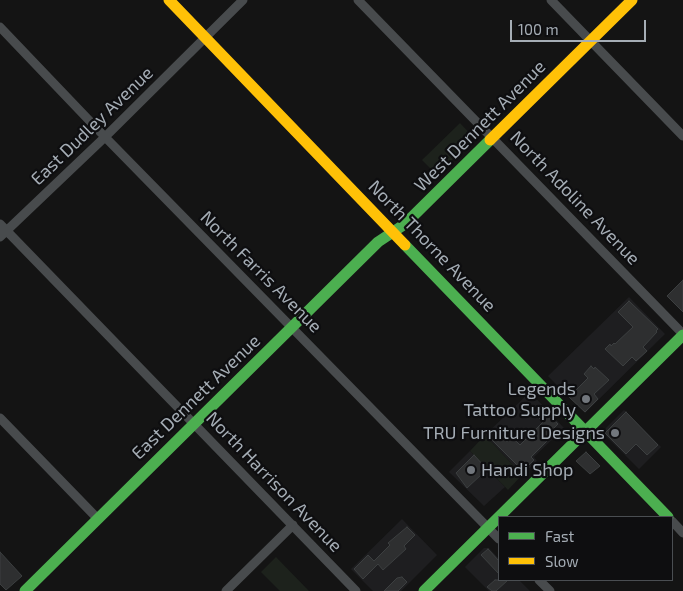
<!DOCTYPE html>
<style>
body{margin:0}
#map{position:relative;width:683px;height:591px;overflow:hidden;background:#141414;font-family:"Exo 2",sans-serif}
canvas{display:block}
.legend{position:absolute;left:498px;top:516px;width:175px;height:65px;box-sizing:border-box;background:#0e0e10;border:1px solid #4a4e52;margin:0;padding:6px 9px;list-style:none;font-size:15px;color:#a5adb5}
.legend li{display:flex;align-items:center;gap:10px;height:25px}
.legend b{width:25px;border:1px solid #4a4e52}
.scale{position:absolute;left:510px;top:20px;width:136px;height:22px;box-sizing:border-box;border:2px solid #a5adb5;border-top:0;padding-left:6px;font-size:15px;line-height:18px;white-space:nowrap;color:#a5adb5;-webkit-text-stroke:4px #0e0e10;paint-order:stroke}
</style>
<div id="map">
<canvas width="683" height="591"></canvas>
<ul class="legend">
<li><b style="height:6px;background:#4caf50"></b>Fast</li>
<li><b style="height:6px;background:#ffc107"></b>Slow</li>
</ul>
<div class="scale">100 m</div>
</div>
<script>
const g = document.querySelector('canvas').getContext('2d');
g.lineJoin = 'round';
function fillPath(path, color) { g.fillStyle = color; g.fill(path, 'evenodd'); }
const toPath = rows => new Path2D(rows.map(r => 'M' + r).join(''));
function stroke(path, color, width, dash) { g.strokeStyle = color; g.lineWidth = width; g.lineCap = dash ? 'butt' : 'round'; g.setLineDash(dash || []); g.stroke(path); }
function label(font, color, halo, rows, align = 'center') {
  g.font = font + ' "Exo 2",sans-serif'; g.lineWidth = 4.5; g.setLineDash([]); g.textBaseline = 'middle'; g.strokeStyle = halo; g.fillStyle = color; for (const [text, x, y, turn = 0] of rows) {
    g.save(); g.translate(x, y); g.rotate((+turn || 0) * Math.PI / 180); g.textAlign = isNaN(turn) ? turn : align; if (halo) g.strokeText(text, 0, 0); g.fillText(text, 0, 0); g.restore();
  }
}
const built = toPath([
 [629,297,665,334,585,413,548,376],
 [530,392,564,428,534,457,537,461,522,475,485,435],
 [624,410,661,447,639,469,603,433,603,431],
 [470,451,505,487,484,506,449,472],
 [402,519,437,555,401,591,373,591,351,569],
 [484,548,489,548,499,559,499,580,519,580,530,591,489,591,465,567]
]);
const green = toPath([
 [460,123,474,138,437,175,422,160],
 [485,435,522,475,508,490,470,451],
 [276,557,309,591,280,591,261,572]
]);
const building = toPath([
 [683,280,683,312,667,296,683,280],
 [629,301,658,329,656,331,657,332,643,347,647,351,636,361,632,357,623,366,605,349,610,344,611,346,614,343,615,344,633,327,618,312,629,301],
 [591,366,594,369,595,367,609,380,594,394,598,399,585,412,569,397,588,378,584,374,591,366],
 [544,409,558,424,545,437,548,440,531,457,534,460,523,471,488,436,494,429,507,442,512,437,520,445,543,422,537,416,544,409],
 [626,412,658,445,647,455,636,444,626,454,605,433,626,412],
 [586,452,600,466,590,474,576,461,586,452],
 [474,455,485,467,480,472,482,474,467,488,456,473,474,455],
 [407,527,415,535,404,546,406,549,383,570,378,564,363,579,354,569,368,555,374,561,390,545,388,543,407,527],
 [488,549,499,561,499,574,481,555,488,549],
 [0,552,22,576,6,590,0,584,0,552],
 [402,577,407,582,398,591,384,591,397,578,402,577],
 [495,580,508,580,496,591,492,591,487,587,495,580]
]);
const street = toPath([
 [358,0,683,334],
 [551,0,683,136],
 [0,27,105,137,499,539],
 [0,224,356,591],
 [0,237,105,137,243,0],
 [0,418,97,518],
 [672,521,683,533],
 [539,580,550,591],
 [226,591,293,525]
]);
const fast = toPath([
 [405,245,668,517],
 [25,591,378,242,405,224,490,140],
 [424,591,683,335]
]);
const slow = toPath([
 [169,0,405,245],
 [490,140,632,0]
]);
const markers = [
 [586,399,5,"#72777d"],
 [615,433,5,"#72777d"],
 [471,470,5,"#72777d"]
];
const streetNames = [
 ["East Dudley Avenue",92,126,-44],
 ["West Dennett Avenue",480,126,-45],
 ["North Adoline Avenue",575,198,46],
 ["North Thorne Avenue",432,246,46],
 ["North Farris Avenue",261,272,45],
 ["East Dennett Avenue",196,397,-44],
 ["North Harrison Avenue",274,482,46]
];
const poiNames = [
 ["Legends",576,389],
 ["Tattoo Supply",576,410],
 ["TRU Furniture Designs",605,433],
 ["Handi Shop",481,470,"left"]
];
fillPath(built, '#1e1e20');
fillPath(green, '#1d221c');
fillPath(building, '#2e2f30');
stroke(building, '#3c3f40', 1);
stroke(street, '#484b4d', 9);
stroke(fast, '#4caf50', 11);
stroke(slow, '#ffc107', 11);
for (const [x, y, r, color] of markers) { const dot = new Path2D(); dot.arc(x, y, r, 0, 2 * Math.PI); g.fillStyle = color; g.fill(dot); stroke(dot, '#0e0e10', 2); }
label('18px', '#a5adb5', '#0e0e10', streetNames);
label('18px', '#a5adb5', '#0e0e10', poiNames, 'right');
</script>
